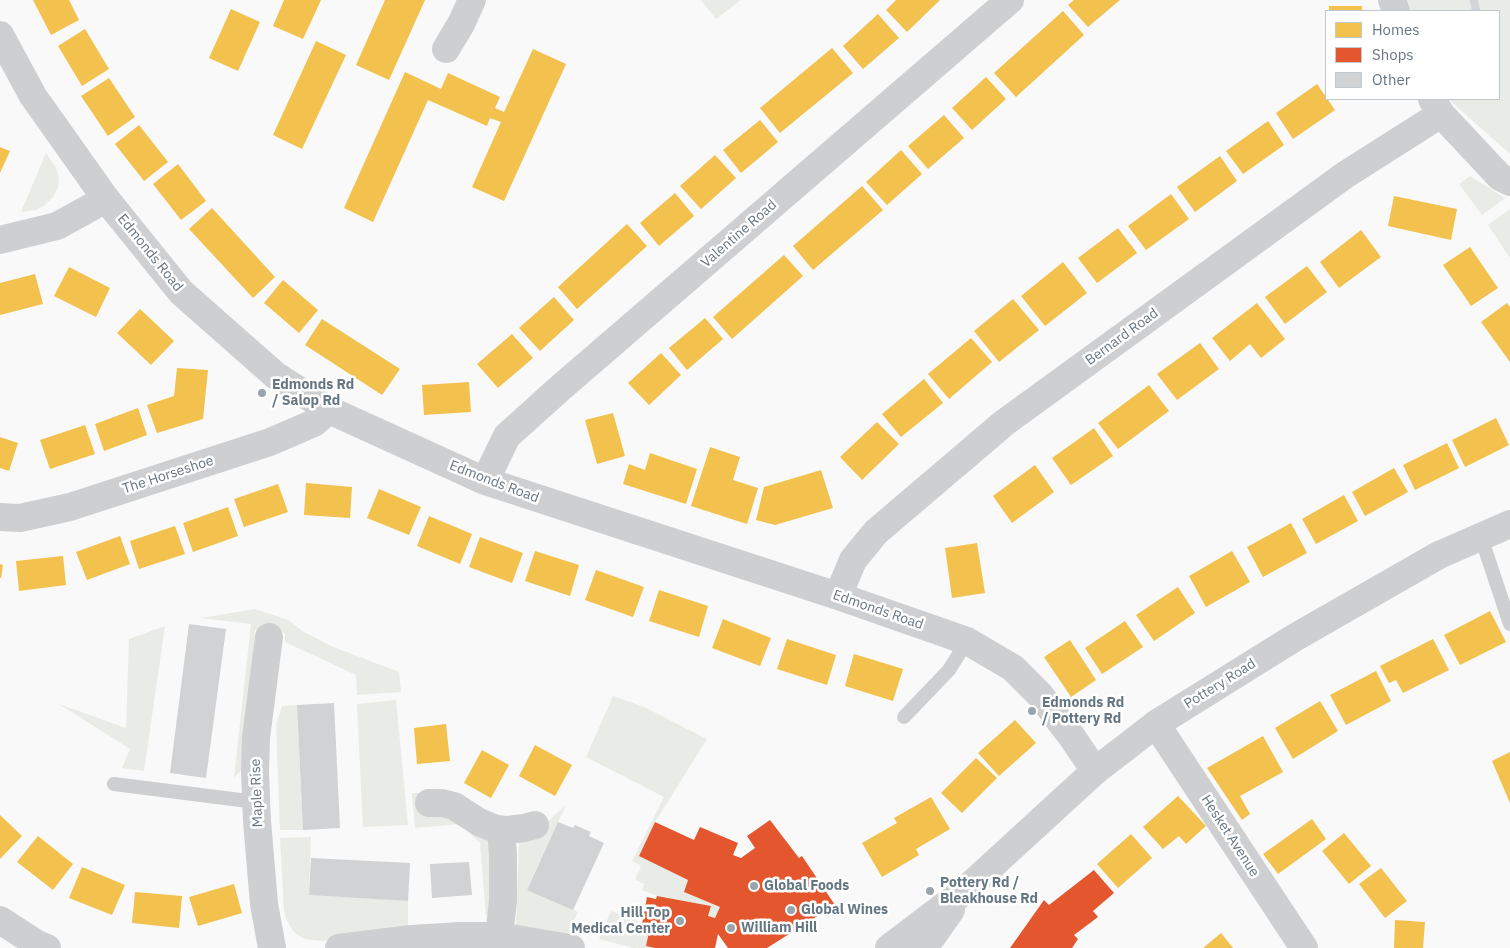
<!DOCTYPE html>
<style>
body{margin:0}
#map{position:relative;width:1510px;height:948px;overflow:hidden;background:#f9f9f9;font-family:"IBM Plex Sans",sans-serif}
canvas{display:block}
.legend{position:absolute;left:1325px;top:10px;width:175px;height:90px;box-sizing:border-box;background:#fff;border:1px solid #c1c8cd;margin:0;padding:6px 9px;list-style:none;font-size:15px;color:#657683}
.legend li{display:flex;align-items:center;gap:10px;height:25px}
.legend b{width:25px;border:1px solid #c1c8cd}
</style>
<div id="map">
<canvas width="1510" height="948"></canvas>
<ul class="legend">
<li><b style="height:14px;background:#f2c14e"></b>Homes</li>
<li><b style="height:14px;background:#e4572e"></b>Shops</li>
<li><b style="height:14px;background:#d0d2d3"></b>Other</li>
</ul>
</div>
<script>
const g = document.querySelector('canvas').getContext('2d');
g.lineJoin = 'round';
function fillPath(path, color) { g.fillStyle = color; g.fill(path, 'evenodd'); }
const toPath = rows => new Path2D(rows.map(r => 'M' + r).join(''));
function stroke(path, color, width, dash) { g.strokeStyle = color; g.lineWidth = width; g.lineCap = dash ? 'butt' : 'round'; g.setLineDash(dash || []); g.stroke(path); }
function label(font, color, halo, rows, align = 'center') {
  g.font = font + ' "IBM Plex Sans",sans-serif'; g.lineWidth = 5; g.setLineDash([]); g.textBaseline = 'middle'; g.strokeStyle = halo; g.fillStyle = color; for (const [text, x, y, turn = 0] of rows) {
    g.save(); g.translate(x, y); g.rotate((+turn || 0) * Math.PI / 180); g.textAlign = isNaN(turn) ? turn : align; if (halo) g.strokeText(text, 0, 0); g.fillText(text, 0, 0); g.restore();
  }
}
const green = toPath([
 [701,0,741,0,716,19],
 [1407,0,1510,0,1510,154,1448,99,1499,99,1499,11,1411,11],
 [46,153,55,166,59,177,58,187,53,197,45,205,36,210,21,212],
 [1470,176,1505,198,1482,215,1459,184],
 [1510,209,1510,258,1488,225],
 [255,609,288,620,304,632,331,646,399,672,401,692,357,695,356,675,285,642,285,633,255,630,243,768,234,778,251,624,201,618],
 [165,626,144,771,122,768,130,749,59,704,126,728,129,639],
 [613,696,644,707,707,739,655,822,639,855,688,880,684,892,720,907,715,918,708,916,711,906,657,896,642,890,644,884,635,880,641,866,632,861,664,797,586,757],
 [396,700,408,825,363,827,357,704],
 [297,705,303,830,280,830,276,725,282,706],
 [412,793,422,793,425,814,431,817,450,817,481,834,488,841,490,847,491,909,486,916,480,843,460,824,415,828],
 [566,805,527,889,578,912,569,933,516,925,519,841,537,831],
 [311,837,309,895,408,901,408,929,322,941,305,939,299,936,293,931,286,919,284,911,280,838],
 [611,911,642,923,641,930,649,932,646,946,655,948,634,948,599,939]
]);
const homes = toPath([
 [33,0,69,0,79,20,51,35],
 [284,0,321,0,303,39,273,26],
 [385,0,425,0,389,80,356,65],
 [896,0,940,0,907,32,886,10],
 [1074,0,1120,0,1088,27,1068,5],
 [1329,6,1362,6,1362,11,1329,11],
 [231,9,260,22,238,71,209,58],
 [1063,11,1084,35,1016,97,994,73],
 [878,14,899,38,863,69,843,46],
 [85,29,109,69,82,86,58,46],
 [316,41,346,55,302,149,273,135],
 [832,48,853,73,780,133,760,108],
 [533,49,566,64,504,201,472,187,501,122,490,118,487,126,428,100,373,222,344,208,405,72,441,89,448,73,500,97,495,108,504,112],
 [986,77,1006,99,972,130,952,108],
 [109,78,135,117,108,136,81,96],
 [1317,84,1335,110,1293,139,1276,113],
 [944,115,964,138,928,169,908,146],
 [760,120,778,142,741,173,723,150],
 [1268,121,1284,145,1243,174,1226,151],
 [139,125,168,162,144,181,115,144],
 [0,147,10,151,0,173],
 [901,150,922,174,887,205,866,182],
 [715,155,736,178,701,209,680,186],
 [1220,156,1237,181,1195,212,1177,187],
 [178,164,206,201,181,220,153,184],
 [862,186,883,210,813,270,793,246],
 [675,193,694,216,659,246,640,223],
 [1171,194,1189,219,1146,250,1128,226],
 [1394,196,1457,209,1451,240,1388,226],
 [212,208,275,277,253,298,189,229],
 [627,224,647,246,577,309,558,287],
 [1118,228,1137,253,1097,283,1078,258],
 [1361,230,1381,257,1339,288,1320,262],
 [1470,247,1498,288,1471,306,1443,265],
 [784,255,803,276,732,339,713,317],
 [1063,262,1087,293,1045,326,1021,296],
 [1307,266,1327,292,1285,324,1265,297],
 [69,267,110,288,96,317,54,296],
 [35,274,43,304,0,315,0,283],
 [283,280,318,310,299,333,264,303],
 [554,297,574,320,540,351,519,328],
 [1013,299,1039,330,999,362,974,331],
 [1257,303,1285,339,1261,358,1250,344,1230,361,1212,338],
 [1507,303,1510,307,1510,362,1481,322],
 [140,309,174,341,151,365,117,333],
 [705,318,723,339,687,370,669,348],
 [322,319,400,369,382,395,305,345],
 [512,334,533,358,498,388,477,364],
 [971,338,992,362,949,399,928,374],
 [1200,343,1219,369,1177,400,1157,374],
 [661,353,681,375,649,405,628,383],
 [177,368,208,370,203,419,157,433,147,405,174,396],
 [924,379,943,403,901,437,882,414],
 [469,382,471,412,424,415,422,385],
 [1149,385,1169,411,1118,449,1098,423],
 [138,408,147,435,104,451,95,424],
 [613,413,625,456,597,464,585,420],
 [1496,418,1509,445,1465,467,1452,440],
 [877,422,899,444,862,480,840,457],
 [85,425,95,454,50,469,40,440],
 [1094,428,1113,456,1071,485,1052,458],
 [0,437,18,443,9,471,0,468],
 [1447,443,1459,468,1415,490,1403,465],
 [710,447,740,457,733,480,758,488,747,524,691,506],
 [650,453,697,469,686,504,623,484,629,464,645,470],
 [1035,465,1054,492,1012,523,993,496],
 [1394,468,1408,492,1365,516,1352,492],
 [821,470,833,508,775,525,756,520,764,487],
 [306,483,352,487,350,518,304,515],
 [278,484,288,512,244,527,234,499],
 [379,489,421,507,409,535,367,518],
 [1344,495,1358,521,1316,544,1302,519],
 [228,507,238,536,193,552,183,523],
 [429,516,472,534,460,564,417,546],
 [1291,523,1307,553,1263,577,1247,547],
 [175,526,185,554,139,569,130,541],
 [120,536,130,564,87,580,76,552],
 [480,537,523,553,512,583,469,567],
 [977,543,985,593,952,598,945,548],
 [535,551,579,565,570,596,525,581],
 [1232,551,1250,582,1206,607,1189,576],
 [63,556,66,585,19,591,16,561],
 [0,564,3,565,1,578,0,578],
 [596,570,644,587,633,617,585,600],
 [1178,587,1195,613,1154,641,1136,615],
 [659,590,708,606,699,637,649,621],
 [1490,611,1506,642,1460,665,1444,635],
 [723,619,771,638,760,666,712,648],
 [1125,621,1143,647,1102,674,1085,648],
 [787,639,836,655,827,685,777,669],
 [1433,639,1449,670,1403,693,1396,680,1389,683,1380,666],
 [1070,640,1096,680,1071,697,1044,657],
 [854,654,903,669,893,701,845,686],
 [1376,671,1391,701,1346,725,1330,695],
 [1320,701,1338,731,1293,759,1275,728],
 [1015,720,1036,743,999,776,978,753],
 [446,724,450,761,417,764,414,728],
 [1263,736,1283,772,1240,796,1250,814,1242,820,1207,768],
 [535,745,572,765,555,796,519,776],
 [482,750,509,765,491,798,464,783],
 [1510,752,1510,803,1492,761],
 [976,758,997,778,962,813,941,793],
 [1178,796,1206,826,1186,844,1179,836,1163,849,1143,827],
 [931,797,950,829,916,849,919,855,882,877,862,843,897,823,894,818],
 [0,815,22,836,0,859],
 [1312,819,1326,839,1278,874,1263,854],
 [1344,833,1371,866,1349,884,1322,851],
 [1131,834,1152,858,1118,888,1097,864],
 [38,836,73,864,53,890,17,862],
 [82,867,125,885,112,915,69,898],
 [1381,868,1407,901,1385,918,1359,884],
 [234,884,242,913,198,926,189,897],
 [135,892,182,896,179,928,132,923],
 [1395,920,1425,922,1423,948,1394,948],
 [1221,933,1233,948,1203,948]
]);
const shops = toPath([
 [770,820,799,858,802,856,835,905,767,948,728,948,718,934,715,948,655,948,646,946,649,932,641,930,647,897,656,899,657,896,711,906,708,916,715,918,720,907,684,892,688,880,639,856,655,822,694,840,700,827,738,843,733,855,741,858,755,848,747,836],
 [1094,870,1114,893,1093,911,1098,917,1074,935,1078,939,1072,948,1010,948,1044,900,1049,905]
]);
const stream = toPath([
 [1474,0,1476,11]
]);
const building = toPath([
 [189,624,226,629,206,778,170,773],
 [334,703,340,828,303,830,297,705],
 [558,822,573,828,575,825,591,832,589,836,604,843,573,910,527,890],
 [311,858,410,863,408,901,309,895],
 [469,862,472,895,432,898,430,864]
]);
const service = toPath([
 [1481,537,1510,624],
 [904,717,949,670,967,641],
 [114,784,256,802]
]);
const minor = toPath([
 [1392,0,1396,11],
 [0,35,33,96,106,199,181,292,275,375,329,410,485,481,838,596,967,641,1013,668,1040,695,1072,737,1095,771],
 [446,49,461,24,472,0],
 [1432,99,1441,114,1500,177,1510,182],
 [0,240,57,226,106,199],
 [485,481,507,436,558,390,1010,0],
 [0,517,20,518,70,507,270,442,314,423,329,410],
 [838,596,853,560,876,532,1004,423,1345,175,1441,114],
 [269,637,256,738,255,772,257,821,264,904,272,948],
 [1156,724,1304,948],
 [429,803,442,803,454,806,479,822,496,829,507,830,524,828,535,825],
 [0,920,37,944,47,948],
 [499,936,503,901,503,855,501,830],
 [339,948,412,939,460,936,499,936,571,948]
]);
const tertiary = toPath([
 [889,948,963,892,1095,771,1156,724,1294,638,1439,555,1510,524],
 [924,948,951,910]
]);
const markers = [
 [262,393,5,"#99a4ac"],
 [1032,711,5,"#99a4ac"],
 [754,886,5,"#99a4ac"],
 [930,891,5,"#99a4ac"],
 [791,910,5,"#99a4ac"],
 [680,921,5,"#99a4ac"],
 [731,928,5,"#99a4ac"]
];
const streetNames = [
 ["Valentine Road",739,234,-41],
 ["Edmonds Road",150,253,51],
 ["Bernard Road",1122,337,-36],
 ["The Horseshoe",168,475,-18],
 ["Edmonds Road",494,482,21],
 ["Edmonds Road",878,610,19],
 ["Pottery Road",1220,684,-32],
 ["Maple Rise",257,793,-92],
 ["Hesket Avenue",1230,836,57]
];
const poiNames = [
 ["Edmonds Rd",272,385],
 ["/ Salop Rd",272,401],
 ["Edmonds Rd",1042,703],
 ["/ Pottery Rd",1042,719],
 ["Pottery Rd /",940,883],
 ["Bleakhouse Rd",940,899],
 ["Global Foods",764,886],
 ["Global Wines",801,910],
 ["Hill Top",670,913,"right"],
 ["Medical Center",670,929,"right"],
 ["William Hill",741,928]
];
fillPath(green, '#e8ebe6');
fillPath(homes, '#f2c14e');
fillPath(shops, '#e4572e');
stroke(stream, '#ced6d9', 8);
fillPath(building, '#d0d2d3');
stroke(service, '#cecfd0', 14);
stroke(minor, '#cecfd0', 28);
stroke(tertiary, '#cecfd0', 28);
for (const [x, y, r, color] of markers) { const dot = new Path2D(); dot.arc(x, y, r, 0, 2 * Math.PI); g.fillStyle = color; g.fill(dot); stroke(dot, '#fff', 2); }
label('14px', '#657683', '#fff', streetNames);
label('bold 14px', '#657683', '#fff', poiNames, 'left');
</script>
